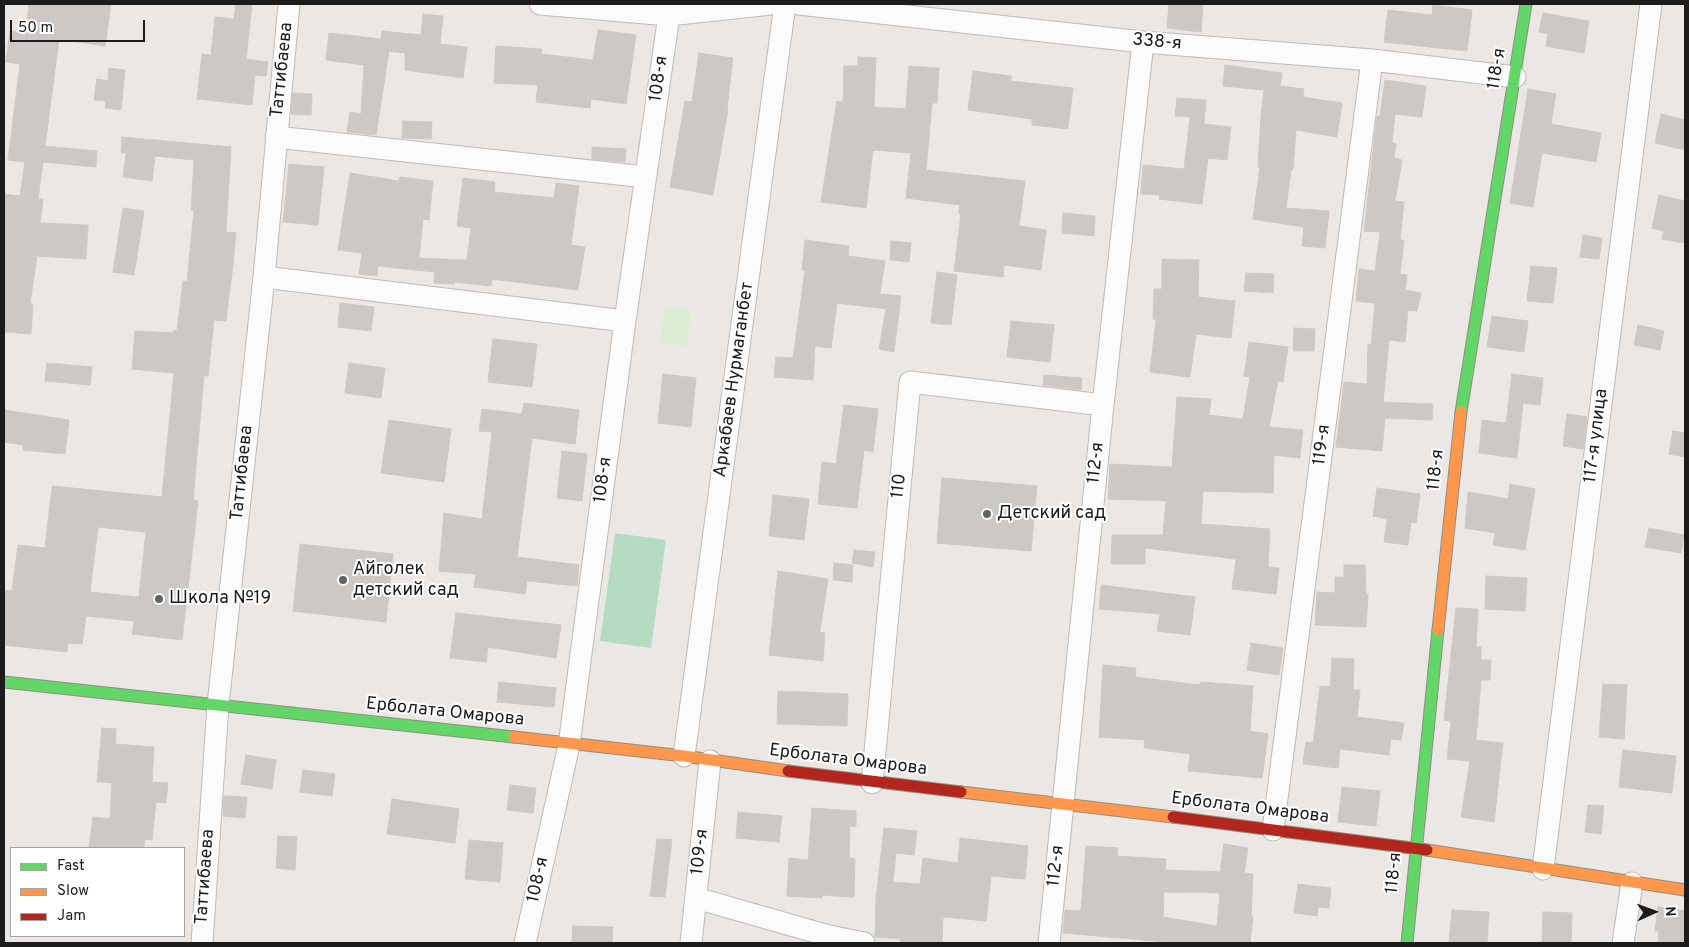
<!DOCTYPE html>
<meta charset="utf-8">
<style>
body{margin:0}
#map{position:relative;width:1689px;height:947px;overflow:hidden;background:#eae7e5;font-family:Overpass,sans-serif}
canvas{display:block}
.frame{position:absolute;inset:0;border:5px solid #1c1c1c;pointer-events:none}
.legend{position:absolute;left:10px;top:847px;width:175px;height:90px;box-sizing:border-box;background:#fff;border:1px solid #a4a4a4;margin:0;padding:6px 9px;list-style:none;font-size:15px;color:#1c1c1c}
.legend li{display:flex;align-items:center;gap:10px;height:25px}
.legend b{width:25px;border:1px solid #a4a4a4}
.north{position:absolute;left:1629px;top:887px;width:50px;height:50px;-webkit-text-stroke:4px #fff;paint-order:stroke;rotate:88deg;font-size:14px;font-weight:700;line-height:20px;text-align:center;color:#1c1c1c}
.north::after{content:'';display:block;margin:auto;width:18px;height:22px;background:#1c1c1c;clip-path:polygon(50% 0,100% 100%,50% 72%,0 100%)}
.scale{position:absolute;left:10px;top:20px;width:135px;height:22px;box-sizing:border-box;border:2px solid #1c1c1c;border-top:0;padding-left:6px;font-size:15px;line-height:18px;white-space:nowrap;color:#1c1c1c;-webkit-text-stroke:4px #fff;paint-order:stroke}
</style>
<div id="map">
<canvas width="1689" height="947"></canvas>
<div class="frame"></div>
<ul class="legend">
<li><b style="height:6px;background:#63d668"></b>Fast</li>
<li><b style="height:6px;background:#ff974d"></b>Slow</li>
<li><b style="height:6px;background:#b3261e"></b>Jam</li>
</ul>
<div class="north">N</div>
<div class="scale">50 m</div>
</div>
<script>
const g = document.querySelector('canvas').getContext('2d');
g.lineJoin = 'round';
function fillPath(path, color) { g.fillStyle = color; g.fill(path, 'evenodd'); }
const toPath = rows => new Path2D(rows.map(r => 'M' + r).join(''));
function stroke(path, color, width, dash) { g.strokeStyle = color; g.lineWidth = width; g.lineCap = dash ? 'butt' : 'round'; g.setLineDash(dash || []); g.stroke(path); }
function label(font, color, halo, rows, align = 'center') {
  g.font = font + ' Overpass,sans-serif'; g.lineWidth = 4; g.setLineDash([]); g.textBaseline = 'middle'; g.strokeStyle = halo; g.fillStyle = color; for (const [text, x, y, turn = 0] of rows) {
    g.save(); g.translate(x, y); g.rotate((+turn || 0) * Math.PI / 180); g.textAlign = isNaN(turn) ? turn : align; if (halo) g.strokeText(text, 0, 0); g.fillText(text, 0, 0); g.restore();
  }
}
const park = toPath([
 [665,306,691,309,687,346,660,343]
]);
const pitch = toPath([
 [615,533,666,540,651,648,600,641]
]);
const building = toPath([
 [29,4,111,4,105,46,59,39,45,146,97,151,96,167,43,162,38,199,43,199,40,223,88,225,86,259,37,256,30,303,33,304,31,334,4,332,4,194,20,196,25,162,8,160,20,64,6,62,10,31,26,33,29,4],
 [236,4,252,4,246,59,268,62,266,76,255,75,252,105,197,99,202,54,211,55,215,17,234,19,236,4],
 [1169,4,1203,4,1201,32,1167,28,1169,4],
 [1433,5,1472,10,1467,51,1384,42,1388,10,1432,15,1433,5],
 [1543,13,1589,21,1584,53,1546,46,1548,34,1539,32,1543,13],
 [423,14,443,16,440,44,467,47,463,78,405,70,405,53,389,51,376,135,347,132,350,112,361,114,364,65,326,60,329,33,381,39,382,31,421,35,423,14],
 [598,30,636,35,626,104,591,99,590,108,536,102,538,85,494,83,496,46,542,49,541,54,593,60,598,30],
 [699,53,733,58,727,108,728,109,713,195,670,187,685,101,692,102,699,53],
 [858,57,876,58,874,107,906,109,909,66,939,68,937,103,932,103,926,170,1025,181,1019,226,1046,230,1041,270,1004,265,1003,277,954,271,961,214,959,214,960,205,906,198,911,153,873,150,866,208,821,202,837,101,843,102,844,66,858,66,858,57],
 [1225,65,1282,73,1280,86,1304,89,1303,97,1342,103,1337,137,1296,130,1293,170,1291,170,1286,208,1329,211,1325,248,1302,246,1304,227,1253,219,1260,167,1258,167,1261,116,1264,90,1223,86,1225,65],
 [109,68,125,70,121,110,105,108,106,101,94,100,97,79,108,81,109,68],
 [973,71,1011,76,1011,81,1073,88,1068,129,1032,125,1032,119,968,110,973,71],
 [1385,80,1426,86,1422,117,1395,114,1392,143,1396,144,1394,158,1402,160,1395,201,1404,202,1400,240,1404,240,1400,274,1407,275,1405,290,1421,293,1417,311,1408,310,1405,342,1389,340,1383,402,1433,404,1432,420,1385,418,1382,451,1336,447,1344,382,1367,384,1368,344,1371,345,1375,303,1356,301,1359,269,1375,271,1380,232,1364,231,1377,116,1380,116,1385,80],
 [1528,89,1556,94,1551,124,1601,133,1596,162,1542,153,1533,207,1510,203,1528,89],
 [293,93,312,94,311,115,291,114,293,93],
 [1177,98,1206,100,1204,124,1231,127,1227,160,1208,158,1202,204,1159,199,1160,195,1141,194,1143,165,1184,169,1190,117,1175,116,1177,98],
 [1661,114,1685,120,1685,150,1655,143,1661,114],
 [403,121,432,122,431,139,402,138,403,121],
 [122,137,231,147,226,232,236,233,233,265,226,321,214,320,208,376,204,376,193,500,198,501,182,640,132,634,134,621,86,616,82,644,68,643,67,652,4,645,4,590,12,591,18,545,45,548,52,486,162,497,174,373,132,369,135,331,173,333,174,330,177,331,183,281,187,282,194,210,191,210,194,160,155,156,152,181,123,177,126,153,121,152,122,137],
 [98,527,146,532,139,597,90,592,98,527],
 [592,147,626,149,625,162,592,159,592,147],
 [289,164,324,167,318,225,283,222,289,164],
 [350,173,399,181,400,177,433,181,429,220,423,219,419,258,467,260,471,228,457,226,463,178,495,182,494,192,554,198,556,183,579,186,571,245,585,247,578,290,492,279,491,286,454,282,454,284,434,283,435,272,378,266,377,276,359,274,362,253,338,250,350,173],
 [1659,195,1685,201,1685,231,1683,243,1662,239,1664,231,1652,228,1659,195],
 [123,208,144,211,134,275,113,272,123,208],
 [1063,213,1095,216,1094,236,1062,233,1063,213],
 [1583,235,1602,238,1599,259,1580,257,1583,235],
 [805,240,849,246,848,256,885,261,880,294,901,296,894,352,879,349,886,309,837,303,831,348,815,346,813,380,774,377,776,357,793,358,805,271,802,270,805,240],
 [891,241,911,243,909,262,890,260,891,241],
 [1162,259,1199,260,1198,297,1235,301,1231,338,1196,334,1190,377,1150,372,1156,319,1153,319,1154,289,1162,289,1162,259],
 [1531,266,1557,268,1553,303,1527,301,1531,266],
 [937,272,957,275,951,325,931,323,937,272],
 [1246,273,1274,274,1273,293,1244,291,1246,273],
 [340,303,374,307,371,331,338,327,340,303],
 [1492,316,1528,321,1524,352,1487,347,1492,316],
 [1011,321,1054,325,1050,362,1007,357,1011,321],
 [1638,325,1664,331,1660,350,1634,345,1638,325],
 [1294,328,1315,329,1314,351,1293,351,1294,328],
 [493,339,537,344,532,387,488,382,493,339],
 [1249,342,1288,347,1283,382,1278,381,1269,427,1303,430,1300,458,1274,455,1273,493,1203,491,1201,524,1270,529,1268,567,1279,568,1276,594,1232,589,1236,559,1145,548,1145,564,1111,564,1112,535,1163,535,1166,501,1108,499,1110,464,1172,467,1177,397,1211,399,1209,415,1243,419,1250,377,1244,376,1249,342],
 [47,363,92,367,90,385,45,381,47,363],
 [349,363,385,368,381,398,345,393,349,363],
 [663,374,696,378,691,427,658,423,663,374],
 [1512,374,1543,378,1540,405,1523,403,1517,458,1479,453,1482,420,1506,423,1512,374],
 [1044,375,1082,378,1081,390,1043,385,1044,375],
 [524,403,579,410,575,444,532,438,517,557,579,565,577,586,527,581,525,594,474,587,476,574,439,571,444,513,482,519,492,432,479,431,482,409,522,414,524,403],
 [844,405,878,409,873,452,864,450,857,508,818,504,822,462,836,464,844,405],
 [4,410,69,420,65,454,23,450,23,445,4,442,4,410],
 [1567,414,1587,417,1583,449,1563,446,1567,414],
 [389,420,451,429,444,482,381,473,389,420],
 [1673,431,1685,433,1685,457,1669,454,1673,431],
 [562,451,587,454,582,501,557,498,562,451],
 [942,478,1037,486,1031,551,937,543,942,478],
 [1510,484,1535,489,1525,550,1493,545,1495,533,1465,528,1468,492,1508,499,1510,484],
 [1377,488,1420,494,1416,523,1411,522,1408,545,1384,542,1387,519,1373,516,1377,488],
 [773,495,809,499,804,540,769,536,773,495],
 [1649,528,1684,535,1681,553,1645,547,1649,528],
 [300,544,393,554,386,622,293,611,300,544],
 [854,550,875,552,873,567,852,563,854,550],
 [834,563,853,565,852,582,833,580,834,563],
 [1344,565,1365,565,1366,594,1368,594,1366,627,1315,625,1317,592,1335,593,1335,577,1344,577,1344,565],
 [778,571,828,579,820,632,825,633,823,661,769,655,778,571],
 [1486,576,1527,578,1525,611,1485,609,1486,576],
 [1101,585,1195,597,1190,635,1157,631,1160,614,1099,609,1101,585],
 [1456,608,1478,609,1476,647,1481,647,1481,660,1491,660,1490,680,1481,680,1476,740,1503,743,1494,822,1461,817,1470,761,1447,759,1451,721,1444,720,1456,608],
 [456,613,561,625,556,658,488,647,486,662,450,658,456,613],
 [1251,643,1283,648,1279,675,1247,670,1251,643],
 [1332,658,1354,659,1353,690,1360,690,1357,717,1404,723,1401,740,1391,739,1389,755,1340,749,1338,768,1303,764,1306,742,1313,743,1320,686,1330,687,1332,658],
 [1103,665,1136,668,1135,677,1200,685,1200,682,1253,686,1250,731,1268,734,1262,778,1188,771,1190,754,1144,748,1145,740,1099,737,1103,665],
 [499,682,556,688,554,707,497,702,499,682],
 [1603,684,1627,685,1624,739,1599,737,1603,684],
 [778,691,848,694,847,726,777,724,778,691],
 [102,728,116,729,115,744,154,747,152,782,168,783,166,803,156,802,152,840,145,839,144,848,89,848,93,817,110,819,112,783,97,782,102,728],
 [1623,750,1676,756,1672,793,1619,787,1623,750],
 [246,755,276,760,272,789,241,784,246,755],
 [303,770,335,774,332,796,300,792,303,770],
 [510,785,536,788,533,813,507,810,510,785],
 [1342,787,1380,791,1376,826,1338,822,1342,787],
 [224,796,247,797,245,818,223,816,224,796],
 [392,799,459,809,455,843,387,834,392,799],
 [1588,805,1604,806,1601,834,1585,832,1588,805],
 [812,808,856,811,856,827,850,826,849,858,855,859,854,897,822,895,822,898,787,896,789,858,808,860,812,808],
 [738,812,782,816,779,842,736,838,738,812],
 [884,828,917,831,914,855,896,853,893,882,920,884,923,858,958,863,960,838,1028,846,1025,879,991,876,986,921,943,917,942,943,900,943,900,939,875,937,876,899,884,828],
 [278,836,297,837,295,870,276,868,278,836],
 [657,839,672,840,665,897,650,896,657,839],
 [469,840,503,843,500,882,465,879,469,840],
 [1224,844,1248,848,1244,873,1253,874,1251,916,1253,916,1250,943,1177,943,1063,933,1065,910,1081,911,1086,846,1118,848,1117,856,1166,859,1165,870,1220,872,1224,844],
 [1164,892,1220,893,1217,926,1163,917,1164,892],
 [1298,884,1331,888,1329,908,1318,907,1317,916,1294,913,1298,884],
 [1658,907,1685,911,1685,943,1658,943,1659,931,1655,931,1658,907],
 [1452,910,1489,912,1487,943,1449,943,1452,910],
 [1543,912,1572,913,1571,943,1542,943,1543,912],
 [573,926,613,927,612,943,572,943,573,926]
]);
const street = toPath([
 [540,4,669,15,771,4],
 [799,4,1143,42,1372,60,1515,77],
 [276,137,646,177],
 [264,277,625,321],
 [684,756,785,4],
 [872,783,910,382,1103,405],
 [1273,830,1372,60],
 [1543,869,1651,4],
 [696,898,829,936,864,943],
 [202,943,218,705,264,277,289,4],
 [525,943,569,745,625,321,669,15],
 [691,943,710,761],
 [1049,943,1103,405,1143,42],
 [1623,943,1632,883]
]);
const fast = toPath([
 [1461,412,1526,4],
 [4,682,514,737],
 [1407,943,1438,630]
]);
const slow = toPath([
 [1438,630,1461,412],
 [514,737,684,756,788,771],
 [961,792,1173,817],
 [1427,850,1685,890]
]);
const jam = toPath([
 [788,771,961,792],
 [1173,817,1427,850]
]);
const markers = [
 [987,514,5,"#646362"],
 [343,580,5,"#646362"],
 [159,599,5,"#646362"]
];
const streetNames = [
 ["338-я",1157,43,5],
 ["118-я",1498,69,-81],
 ["Таттибаева",283,70,-84],
 ["108-я",660,79,-82],
 ["Аркабаев Нурмаганбет",735,380,-82],
 ["117-я улица",1597,436,-83],
 ["119-я",1323,445,-83],
 ["112-я",1097,463,-84],
 ["118-я",1437,470,-84],
 ["Таттибаева",243,473,-84],
 ["108-я",604,480,-83],
 ["110",900,486,-84],
 ["Ерболата Омарова",445,713,6],
 ["Ерболата Омарова",848,761,7],
 ["Ерболата Омарова",1250,809,7],
 ["109-я",701,852,-84],
 ["112-я",1057,866,-84],
 ["118-я",1395,873,-85],
 ["Таттибаева",206,877,-86],
 ["108-я",539,880,-78]
];
const poiNames = [
 ["Детский сад",997,514],
 ["Айголек",353,570],
 ["детский сад",353,591],
 ["Школа №19",169,599]
];
fillPath(park, '#daedd3');
fillPath(pitch, '#b5dcc2');
fillPath(building, '#cbc8c6');
stroke(building, '#cdc9c7', 1);
stroke(street, '#bdbcbb', 23);
stroke(fast, '#928e80', 13);
stroke(slow, '#928e80', 13);
stroke(jam, '#928e80', 13);
stroke(street, '#fcfbfb', 21);
stroke(fast, '#63d668', 11);
stroke(slow, '#ff974d', 11);
stroke(jam, '#b3261e', 11);
for (const [x, y, r, color] of markers) { const dot = new Path2D(); dot.arc(x, y, r, 0, 2 * Math.PI); g.fillStyle = color; g.fill(dot); stroke(dot, '#fff', 2); }
label('18px', '#1c1c1c', '#fff', streetNames);
label('18px', '#1c1c1c', '#fff', poiNames, 'left');
</script>
